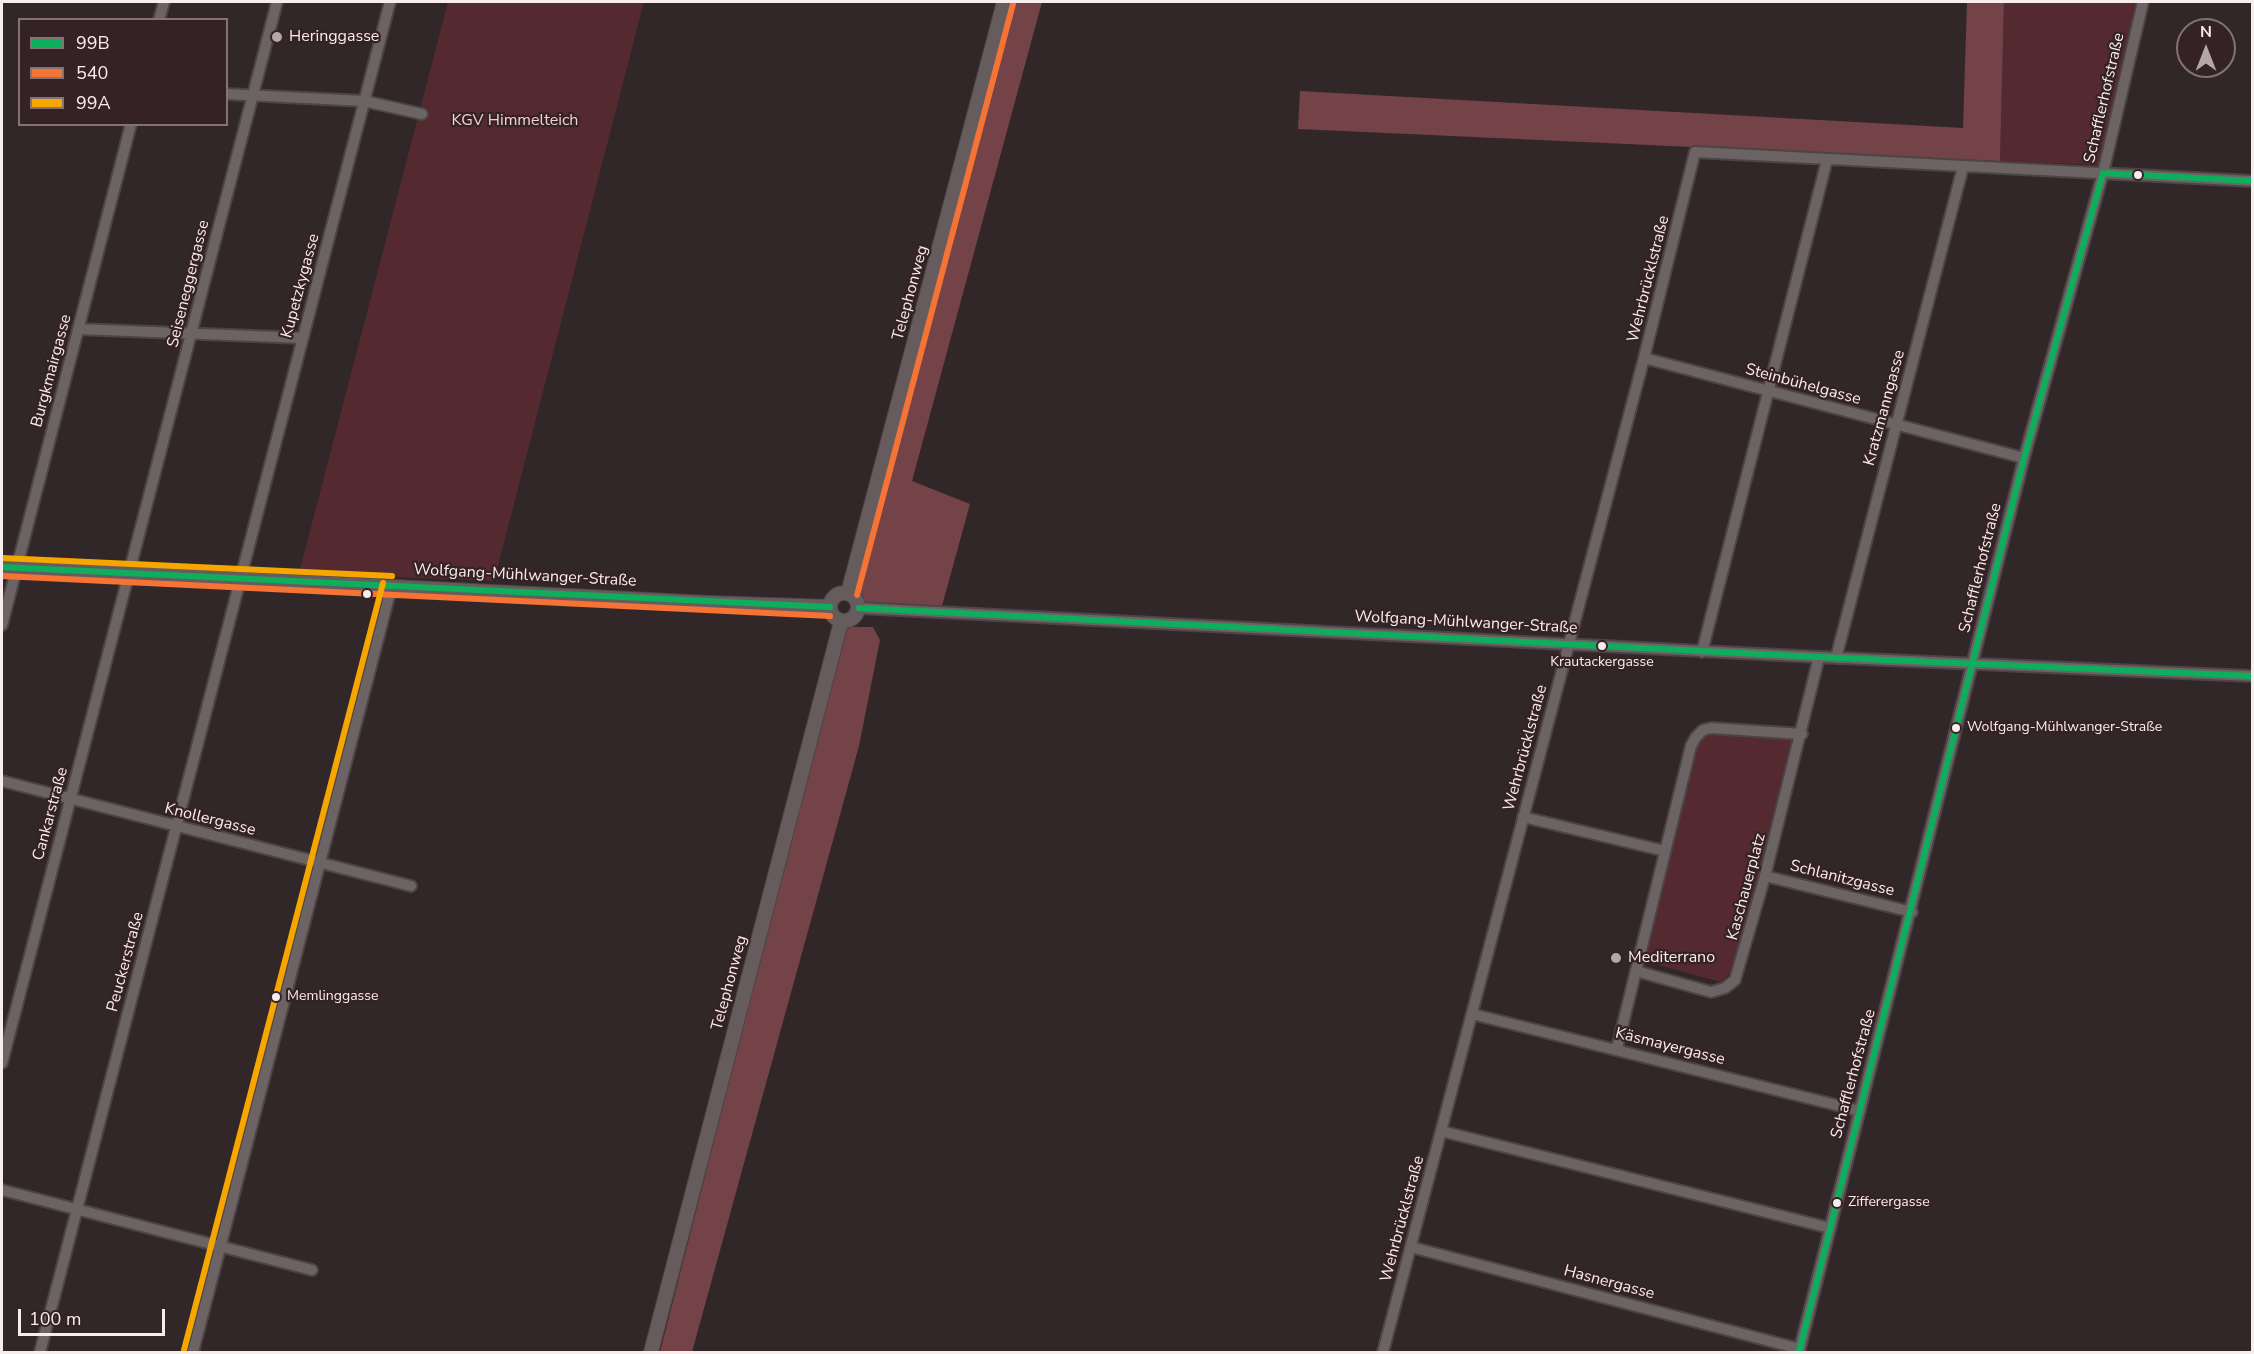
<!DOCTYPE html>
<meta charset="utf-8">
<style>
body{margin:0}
#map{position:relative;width:2254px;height:1354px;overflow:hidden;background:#312628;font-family:"Nunito Sans",sans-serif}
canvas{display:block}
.frame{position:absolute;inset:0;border:3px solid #f9eced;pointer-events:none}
.legend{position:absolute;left:18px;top:18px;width:210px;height:108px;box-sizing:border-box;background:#352224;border:2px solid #837374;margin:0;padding:8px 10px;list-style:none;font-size:18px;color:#f9eced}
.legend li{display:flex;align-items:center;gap:12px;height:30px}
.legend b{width:30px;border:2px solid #837374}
.north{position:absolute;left:2176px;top:18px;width:60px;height:60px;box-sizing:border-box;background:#352224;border:2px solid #837374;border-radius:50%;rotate:0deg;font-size:16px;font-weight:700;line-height:24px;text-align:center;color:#f9eced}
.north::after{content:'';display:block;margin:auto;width:21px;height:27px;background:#b3a7a8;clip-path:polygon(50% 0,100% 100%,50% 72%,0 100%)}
.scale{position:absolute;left:18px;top:1309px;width:147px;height:27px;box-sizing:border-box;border:3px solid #f9eced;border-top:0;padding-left:8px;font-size:18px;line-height:21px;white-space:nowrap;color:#f9eced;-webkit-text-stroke:4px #352224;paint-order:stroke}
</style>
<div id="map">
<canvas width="2254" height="1354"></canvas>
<div class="frame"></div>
<ul class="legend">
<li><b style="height:8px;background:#0daf5c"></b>99B</li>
<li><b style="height:8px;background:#f57335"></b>540</li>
<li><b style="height:8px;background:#f7a600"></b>99A</li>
</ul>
<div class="north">N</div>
<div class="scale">100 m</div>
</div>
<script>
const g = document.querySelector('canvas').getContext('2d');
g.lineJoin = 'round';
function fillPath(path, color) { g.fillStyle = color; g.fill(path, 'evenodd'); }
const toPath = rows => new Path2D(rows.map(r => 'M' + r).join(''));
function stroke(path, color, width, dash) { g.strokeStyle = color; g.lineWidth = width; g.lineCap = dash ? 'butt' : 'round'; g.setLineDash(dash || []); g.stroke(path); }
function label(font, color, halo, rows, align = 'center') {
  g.font = font + ' "Nunito Sans",sans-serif'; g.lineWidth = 4.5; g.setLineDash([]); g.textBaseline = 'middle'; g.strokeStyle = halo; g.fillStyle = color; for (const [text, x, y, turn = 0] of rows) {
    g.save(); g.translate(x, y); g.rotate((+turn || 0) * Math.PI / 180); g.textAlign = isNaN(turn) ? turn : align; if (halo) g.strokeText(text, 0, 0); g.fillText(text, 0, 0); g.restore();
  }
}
const green = toPath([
 [448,2,644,2,494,581,299,573],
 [2004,2,2136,2,2098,165,2000,161],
 [1709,732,1794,739,1732,971,1721,982,1644,961,1698,745,1703,735]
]);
const forest = toPath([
 [1009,2,1042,2,912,481,970,504,942,606,874,604,864,601,857,590],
 [1967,2,2004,2,2000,161,1298,129,1300,91,1963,128],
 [850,627,873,627,880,640,859,746,692,1352,660,1352,844,631]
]);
const street = toPath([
 [159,20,164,2],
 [226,94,364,101,422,114],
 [78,329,303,338],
 [1644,358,2024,458],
 [859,608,1819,657,2252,676],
 [2,625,131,124],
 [1702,652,1827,160],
 [1836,658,1963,167],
 [2,781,411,886],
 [1523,817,1665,851],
 [1765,876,1912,912],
 [1636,971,1711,992,1725,988,1735,980,1765,876,1819,657],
 [1472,1014,1860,1111],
 [1617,1048,1691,746,1696,737,1703,730,1711,728,1802,734],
 [2,1063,277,2],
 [1441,1131,1830,1228],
 [2,1190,312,1270],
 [1411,1247,1800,1349],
 [40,1352,390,2],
 [193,1352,392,585],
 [1383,1352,1644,358,1695,152,2252,181],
 [1799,1352,2024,458,2103,173,2143,2]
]);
const secondary = toPath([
 [2,567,708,603,830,607],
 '830 607a14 14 0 1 1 28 0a14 14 0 1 1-28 0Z',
 [848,593,1004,2],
 [651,1352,841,622]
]);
const bus1 = toPath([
 [2103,173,2252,181],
 [2,567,830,607],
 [859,608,1819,657,2252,676],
 [1799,1352,2024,458,2103,173]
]);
const bus2 = toPath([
 [2,576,830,616],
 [857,595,1013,4]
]);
const bus3 = toPath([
 [2,558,392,576],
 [184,1350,383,583]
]);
const markers = [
 [277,37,6,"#b3a7a8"],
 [2138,175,5,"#f9eced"],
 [367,594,5,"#f9eced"],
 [1602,646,5,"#f9eced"],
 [1956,728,5,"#f9eced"],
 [1616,958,6,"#b3a7a8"],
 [276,997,5,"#f9eced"],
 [1837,1203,5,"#f9eced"]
];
const busNames = [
 ["Krautackergasse",1602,663,"center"],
 ["Wolfgang-Mühlwanger-Straße",1967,728],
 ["Memlinggasse",287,997],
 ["Zifferergasse",1848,1203]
];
const poiNames = [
 ["Heringgasse",289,37],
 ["Mediterrano",1628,958]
];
const streetNames = [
 ["Schafflerhofstraße",2105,98,-77],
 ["Wehrbrücklstraße",1649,279,-76],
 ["Seiseneggergasse",189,284,-76],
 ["Kupetzkygasse",301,286,-75],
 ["Telephonweg",911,293,-75],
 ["Burgkmairgasse",52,371,-75],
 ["Steinbühelgasse",1803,385,15],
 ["Kratzmanngasse",1885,408,-75],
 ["Schafflerhofstraße",1981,568,-76],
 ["Wolfgang-Mühlwanger-Straße",525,576,3],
 ["Wolfgang-Mühlwanger-Straße",1466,623,3],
 ["Wehrbrücklstraße",1526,748,-75],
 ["Cankarstraße",51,814,-75],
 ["Knollergasse",210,820,14],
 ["Schlanitzgasse",1842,879,14],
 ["Kaschauerplatz",1747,887,-75],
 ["Peuckerstraße",126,962,-75],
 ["Telephonweg",730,983,-75],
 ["Käsmayergasse",1670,1047,14],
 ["Schafflerhofstraße",1854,1074,-75],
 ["Wehrbrücklstraße",1403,1219,-75],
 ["Hasnergasse",1609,1283,15]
];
const parkNames = [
 ["KGV Himmelteich",515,121]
];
fillPath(green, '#54292f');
fillPath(forest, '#734348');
stroke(street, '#4d4445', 14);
stroke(secondary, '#4d4445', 16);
stroke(street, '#6c6364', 10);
stroke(secondary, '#675c5d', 14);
stroke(bus1, '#0daf5c', 6);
stroke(bus2, '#f57335', 6);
stroke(bus3, '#f7a600', 6);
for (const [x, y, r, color] of markers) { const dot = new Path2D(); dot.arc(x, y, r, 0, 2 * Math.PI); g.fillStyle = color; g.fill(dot); stroke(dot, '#352224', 2); }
label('14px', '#f9eced', '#352224', busNames, 'left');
label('16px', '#f9eced', '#352224', poiNames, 'left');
label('16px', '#f9eced', '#352224', streetNames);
label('16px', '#f4cfd2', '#352224', parkNames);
</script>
